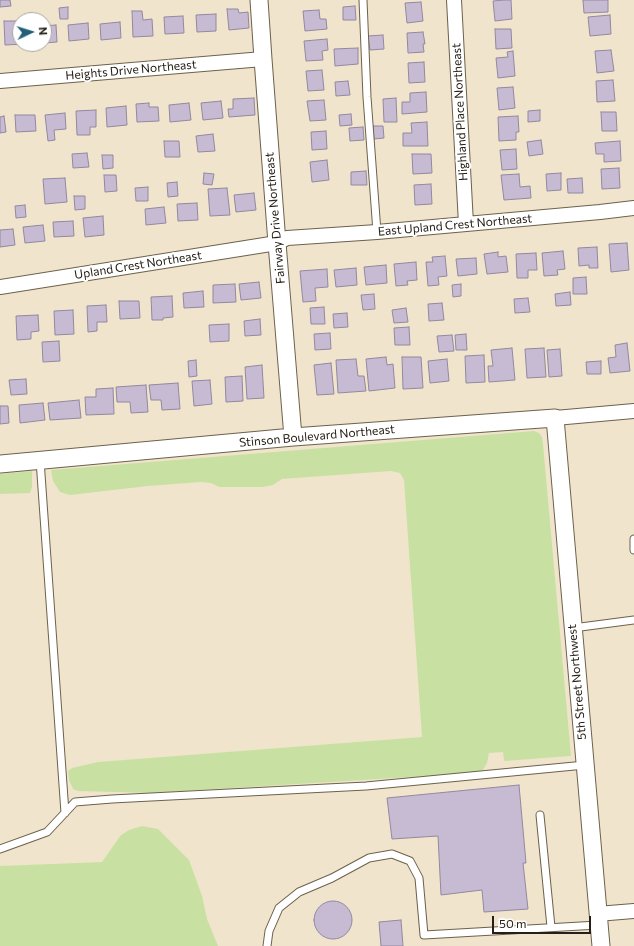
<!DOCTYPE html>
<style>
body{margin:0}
#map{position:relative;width:634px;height:946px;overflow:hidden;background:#f1e4cc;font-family:Commissioner,sans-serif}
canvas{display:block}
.north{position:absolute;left:12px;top:12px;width:40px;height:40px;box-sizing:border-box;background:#fff;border:1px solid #a8a6a2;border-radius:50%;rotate:86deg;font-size:11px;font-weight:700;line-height:16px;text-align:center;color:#252017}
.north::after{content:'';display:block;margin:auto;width:14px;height:18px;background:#236077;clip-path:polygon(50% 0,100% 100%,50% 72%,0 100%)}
.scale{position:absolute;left:492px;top:916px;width:99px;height:18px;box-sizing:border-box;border:2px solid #252017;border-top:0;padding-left:5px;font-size:12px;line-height:14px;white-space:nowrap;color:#252017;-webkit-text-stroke:3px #fff;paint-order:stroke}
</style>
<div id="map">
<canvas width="634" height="946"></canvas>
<div class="north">N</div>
<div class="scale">50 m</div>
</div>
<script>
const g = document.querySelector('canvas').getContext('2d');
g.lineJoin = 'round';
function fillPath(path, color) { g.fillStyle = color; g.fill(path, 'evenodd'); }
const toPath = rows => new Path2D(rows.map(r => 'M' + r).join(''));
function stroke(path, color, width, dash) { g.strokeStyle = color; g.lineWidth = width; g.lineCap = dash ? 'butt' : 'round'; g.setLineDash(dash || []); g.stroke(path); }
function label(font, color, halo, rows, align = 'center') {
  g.font = font + ' Commissioner,sans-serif'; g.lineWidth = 4; g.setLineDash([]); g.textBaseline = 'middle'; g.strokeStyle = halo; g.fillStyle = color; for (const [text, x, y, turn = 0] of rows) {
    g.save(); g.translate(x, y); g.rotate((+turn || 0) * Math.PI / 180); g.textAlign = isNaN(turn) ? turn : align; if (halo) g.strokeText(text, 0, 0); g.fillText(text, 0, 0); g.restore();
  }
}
const green = toPath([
 [534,431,539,433,542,437,543,444,571,756,504,761,503,752,489,753,487,763,483,770,477,773,151,793,78,791,73,789,69,780,68,771,72,768,98,762,422,737,404,480,400,473,391,471,282,479,273,485,262,487,219,487,211,483,201,482,148,486,70,495,60,492,53,481,51,470],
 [32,471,32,487,30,493,0,494,0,474],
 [142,826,158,829,189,860,202,896,207,919,218,946,0,946,0,866,102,862,121,835,129,830]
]);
const building = toPath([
 [0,0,10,0,11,6,0,7,0,0],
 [504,0,511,0,512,19,495,21,493,1,504,0],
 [583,0,608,0,608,12,584,13,583,0],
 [421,2,423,21,407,23,405,3,421,2],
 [355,6,356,20,343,20,343,7,355,6],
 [68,7,68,19,60,19,59,8,68,7],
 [227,9,238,9,239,13,248,12,249,28,229,30,227,9],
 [319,10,320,19,326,19,327,29,305,31,303,11,319,10],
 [132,11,142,11,143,20,152,19,153,36,133,37,132,11],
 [216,14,216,31,197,32,196,15,216,14],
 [610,15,611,34,590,36,588,17,610,15],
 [183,16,184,33,165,34,164,17,183,16],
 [4,21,20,21,20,44,25,44,5,45,4,21],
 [120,22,121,38,101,40,100,24,120,22],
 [88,23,89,39,69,41,68,25,88,23],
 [56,25,57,42,44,43,44,26,56,25],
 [495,29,511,29,512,48,496,49,495,29],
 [423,32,425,44,423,44,424,52,408,53,407,33,423,32],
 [383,35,384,49,370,50,368,36,383,35],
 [327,39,328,50,322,51,323,60,306,61,304,41,327,39],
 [358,48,358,64,335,66,334,49,358,48],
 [611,50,614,71,597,73,595,51,611,50],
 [513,51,515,76,498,78,496,58,508,57,507,52,513,51],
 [424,62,425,82,409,83,408,63,424,62],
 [322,70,324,90,308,91,306,71,322,70],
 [613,80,615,101,597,102,596,81,613,80],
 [348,81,350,95,336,96,335,82,348,81],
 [513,87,515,108,499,110,497,88,513,87],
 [426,92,427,112,402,114,402,102,410,102,410,93,426,92],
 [254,98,255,115,229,117,228,109,233,109,233,99,254,98],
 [396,98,397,122,384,122,383,99,396,98],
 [324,100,326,120,310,121,307,101,324,100],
 [221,101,223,118,203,120,201,103,221,101],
 [149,103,149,107,158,107,159,121,137,122,136,104,149,103],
 [189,103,191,120,170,122,169,105,189,103],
 [126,106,127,125,107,127,106,108,126,106],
 [96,110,96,127,90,127,90,135,77,135,76,111,96,110],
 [540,110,540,121,528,122,528,111,540,110],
 [601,112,616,112,617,131,602,131,601,112],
 [65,113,66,129,54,130,55,140,48,141,45,115,65,113],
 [351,114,352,125,340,126,339,115,351,114],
 [15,115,35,115,36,131,16,132,15,115],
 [4,116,6,132,0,133,0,117,4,116],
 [518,116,519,132,516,132,516,140,499,141,498,117,518,116],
 [427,122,428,146,403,146,403,133,412,133,411,123,427,122],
 [373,126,383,126,384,138,374,139,373,126],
 [363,127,364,140,350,141,349,128,363,127],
 [326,131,327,149,312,150,311,132,326,131],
 [213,134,215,151,198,152,196,136,213,134],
 [541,140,543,154,529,156,527,142,541,140],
 [164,141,179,141,180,157,165,157,164,141],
 [620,141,621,161,604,162,604,154,596,154,595,143,620,141],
 [516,149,517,169,502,170,500,150,516,149],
 [87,153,89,167,73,168,72,154,87,153],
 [412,154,431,154,432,173,413,174,412,154],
 [102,155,113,155,113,168,103,169,102,155],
 [327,160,329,180,312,182,310,162,327,160],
 [619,168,620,188,602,189,601,169,619,168],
 [366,171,367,185,351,185,351,172,366,171],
 [204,173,214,174,212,185,203,184,204,173],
 [561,173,561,190,547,191,546,174,561,173],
 [519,174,520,187,530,186,531,198,504,200,501,175,519,174],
 [104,175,116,175,117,191,105,192,104,175],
 [65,178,67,202,45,204,43,179,65,178],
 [582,178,583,193,568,193,567,179,582,178],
 [177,182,178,196,168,197,167,183,177,182],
 [431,184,432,204,415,205,414,185,431,184],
 [148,187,148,201,136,201,135,188,148,187],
 [227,188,230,215,210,216,208,189,227,188],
 [254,193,256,210,236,212,234,195,254,193],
 [74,196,85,196,85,209,75,210,74,196],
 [197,203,198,220,178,221,177,204,197,203],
 [25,205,26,217,16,218,15,206,25,205],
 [164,207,166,223,146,225,145,209,164,207],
 [103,216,104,235,85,237,83,218,103,216],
 [73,221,74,236,54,237,53,222,73,221],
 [43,225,45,241,25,243,23,227,43,225],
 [13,229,15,245,0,247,0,230,13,229],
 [627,243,629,270,611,272,609,244,627,243],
 [597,247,598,268,589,268,589,265,579,266,578,248,597,247],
 [563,251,565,269,557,270,558,275,544,276,542,253,563,251],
 [498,252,498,257,506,256,508,272,487,274,484,254,498,252],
 [536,253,537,270,528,270,528,278,517,278,516,254,536,253],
 [445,256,447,276,438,277,439,285,428,286,426,262,433,262,432,257,445,256],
 [476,258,477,274,458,276,456,259,476,258],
 [416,262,417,280,407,281,408,285,396,286,394,264,416,262],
 [386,265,387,283,366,285,364,267,386,265],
 [356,268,357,285,336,287,334,270,356,268],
 [327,269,328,287,315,288,316,301,303,302,300,271,327,269],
 [586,277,587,294,573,294,573,278,586,277],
 [259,282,261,298,241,300,239,284,259,282],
 [235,284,236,302,213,303,213,285,235,284],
 [461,284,461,296,453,297,452,285,461,284],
 [203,291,204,307,184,308,183,293,203,291],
 [570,292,571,305,556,306,555,294,570,292],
 [374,294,375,309,363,310,361,295,374,294],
 [172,296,173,317,163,318,163,320,152,320,151,297,172,296],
 [528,298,530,312,515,313,514,299,528,298],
 [119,301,139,301,140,318,120,319,119,301],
 [442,303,444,320,429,321,428,304,442,303],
 [106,305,107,322,97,322,97,331,88,332,87,306,106,305],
 [324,307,325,324,311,324,310,308,324,307],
 [406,308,408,322,394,323,392,310,406,308],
 [73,310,74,334,55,335,54,311,73,310],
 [347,313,348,327,334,328,333,314,347,313],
 [38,315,39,331,31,332,31,339,17,340,16,316,38,315],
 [260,319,261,335,245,336,244,321,260,319],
 [229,324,229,341,210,342,209,325,229,324],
 [409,327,410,345,395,345,394,328,409,327],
 [330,333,331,349,315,350,314,334,330,333],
 [466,334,467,350,456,350,455,335,466,334],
 [452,335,454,351,439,352,437,336,452,335],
 [59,341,60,361,43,362,42,342,59,341],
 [627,343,630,371,610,373,608,358,616,357,615,345,627,343],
 [512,348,515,380,489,382,488,366,493,366,491,350,512,348],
 [544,348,546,377,527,378,525,349,544,348],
 [560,349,562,376,549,377,547,350,560,349],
 [484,355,485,382,466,383,465,356,484,355],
 [386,357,387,365,393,364,395,388,369,391,366,359,386,357],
 [402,357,421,357,423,388,403,389,402,357],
 [356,359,358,376,364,376,366,391,338,393,336,360,356,359],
 [447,359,449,381,430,383,428,361,447,359],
 [196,360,197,376,189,377,188,361,196,360],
 [601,361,601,374,587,374,586,362,601,361],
 [331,363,334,394,317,395,314,365,331,363],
 [262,365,264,398,247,399,245,367,262,365],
 [242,376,243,401,226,402,225,377,242,376],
 [26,379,27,394,11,395,9,380,26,379],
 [210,380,212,404,194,406,192,381,210,380],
 [178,383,180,409,162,410,161,400,151,400,149,385,178,383],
 [146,385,148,412,131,413,130,402,117,402,116,387,146,385],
 [113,388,114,414,86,415,85,397,96,397,96,389,113,388],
 [79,400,81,418,50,420,48,403,79,400],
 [43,403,45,420,20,423,19,405,43,403],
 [0,406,8,406,9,423,0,424,0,406],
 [519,785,526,863,523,863,528,909,484,912,482,890,441,895,438,836,392,839,387,798,519,785],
 '314 920a19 19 0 1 1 38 0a19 19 0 1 1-38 0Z',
 [401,920,403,946,381,946,379,922,401,920]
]);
const service = toPath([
 [363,0,367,97,377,232],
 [40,460,65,813],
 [634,539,634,550],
 [573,628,634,620],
 [540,815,551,927],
 [0,849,47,832,75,802,112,799,366,786,585,765],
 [267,946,269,931,279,908,299,892,332,878,369,858,392,854,410,861,419,878,424,935,598,925]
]);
const minor = toPath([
 [454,0,466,224],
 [0,81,263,59],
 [0,287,277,243,287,238,377,232,600,212,634,208],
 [555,418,634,411],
 [597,914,634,911]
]);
const tertiary = toPath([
 [259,0,263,59,277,243,293,437],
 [0,464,293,437,555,418,601,946]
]);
const streetNames = [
 ["Heights Drive Northeast",131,70,-5],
 ["Highland Place Northeast",460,112,-93],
 ["Fairway Drive Northeast",275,218,-95],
 ["East Upland Crest Northeast",455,225,-5],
 ["Upland Crest Northeast",138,265,-9],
 ["Stinson Boulevard Northeast",317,436,-5],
 ["5th Street Northwest",577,682,-95]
];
fillPath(green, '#c8e1a3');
fillPath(building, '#c6bbd3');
stroke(building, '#92889f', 1);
stroke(service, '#6c614c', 9);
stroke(minor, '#6c614c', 16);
stroke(tertiary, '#6c614c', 19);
stroke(service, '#fff', 7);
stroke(minor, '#fff', 14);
stroke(tertiary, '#fff', 17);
label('12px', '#252017', '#fff', streetNames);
</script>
